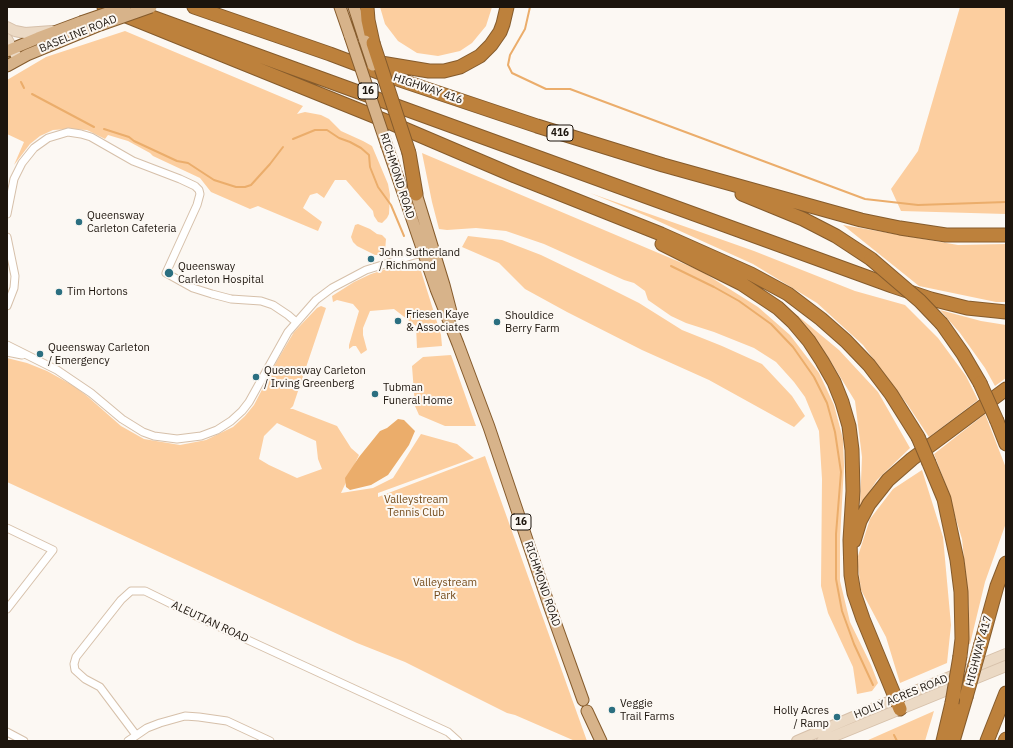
<!DOCTYPE html>
<style>
body{margin:0}
#map{position:relative;width:1013px;height:748px;overflow:hidden;background:#fcf8f3;font-family:"IBM Plex Sans",sans-serif}
canvas{display:block}
.frame{position:absolute;inset:0;border:8px solid #1d150d;pointer-events:none}
</style>
<div id="map">
<canvas width="1013" height="748"></canvas>
<div class="frame"></div>
</div>
<script>
const g = document.querySelector('canvas').getContext('2d');
g.lineJoin = 'round';
function fillPath(path, color) { g.fillStyle = color; g.fill(path, 'evenodd'); }
const toPath = rows => new Path2D(rows.map(r => 'M' + r).join(''));
function stroke(path, color, width, dash) { g.strokeStyle = color; g.lineWidth = width; g.lineCap = dash ? 'butt' : 'round'; g.setLineDash(dash || []); g.stroke(path); }
function label(font, color, halo, rows, align = 'center') {
  g.font = font + ' "IBM Plex Sans",sans-serif'; g.lineWidth = 4; g.setLineDash([]); g.textBaseline = 'middle'; g.strokeStyle = halo; g.fillStyle = color; for (const [text, x, y, turn = 0] of rows) {
    g.save(); g.translate(x, y); g.rotate((+turn || 0) * Math.PI / 180); g.textAlign = isNaN(turn) ? turn : align; if (halo) g.strokeText(text, 0, 0); g.fillText(text, 0, 0); g.restore();
  }
}
const green = toPath([
 [380,7,492,7,486,26,472,43,460,51,438,56,417,53,398,41,385,24],
 [960,7,1006,7,1006,214,901,211,891,189,918,151],
 [125,31,303,106,297,114,305,112,321,115,329,119,341,131,363,141,372,146,388,184,390,195,389,214,387,218,382,223,378,222,374,216,373,211,346,180,335,180,324,198,317,193,310,195,303,208,322,222,318,231,258,206,250,209,211,192,200,178,153,156,150,153,128,141,108,135,105,139,87,130,68,129,53,130,40,136,30,144,14,165,24,142,7,134,7,80,46,57],
 [422,153,701,271,758,307,790,335,819,373,834,405,843,439,844,466,840,539,840,581,850,622,871,665,878,683,872,691,857,694,853,667,828,613,821,586,822,479,819,431,805,397,794,382,776,362,754,348,714,332,686,323,671,316,648,300,645,291,634,283,624,280,544,244,506,231,476,228,447,230,439,229,432,202],
 [590,193,754,251,855,291,905,305,938,338,966,376,978,400,929,437,907,404,863,345,817,303,753,264,649,217],
 [358,224,370,229,377,234,382,235,386,239,385,251,381,255,375,255,357,246,353,242,351,237,355,225],
 [843,225,958,245,1006,244,1006,302,996,302,919,286],
 [468,236,502,240,541,255,597,282,639,303,682,330,722,346,762,364,792,396,805,416,794,427,709,380,642,350,567,312,525,289,499,263,462,247],
 [409,264,416,266,421,271,441,335,442,346,417,348,416,326,394,309,370,311,363,328,363,335,367,350,361,354,356,346,353,346,349,349,349,345,359,311,353,304,337,300,333,302,332,296,354,282,371,274,393,267],
 [321,306,326,308,293,406,290,409,293,409,337,426,351,448,359,455,341,493,373,488,393,478,421,434,457,444,474,458,378,493,378,497,485,456,587,741,575,741,515,715,507,713,405,662,357,643,7,482,7,358,27,363,47,371,74,386,87,396,121,426,144,439,180,445,206,440,233,427,245,416,254,405,278,359,294,332,317,308],
 [277,423,316,441,318,459,322,469,297,478,269,465,259,459,264,436],
 [940,310,981,321,1006,325,1006,378,995,386,985,368,960,333],
 [792,311,839,350,878,392,910,448,877,480,860,506,862,457,855,401,828,357],
 [451,355,476,426,445,426,419,415,415,406,412,366,423,357],
 [985,414,1006,468,1006,523,985,582,970,644,966,644,969,610,962,539,944,480,934,454],
 [922,470,943,537,951,625,947,663,900,683,886,637,861,590,857,559,870,519,893,489],
 [934,711,925,741,866,741]
]);
const water = toPath([
 [398,419,404,420,415,431,409,445,388,475,371,485,350,490,346,487,345,478,359,457,380,431,387,428]
]);
const stream = toPath([
 [530,7,525,29,510,55,508,65,512,73,546,89,570,89,865,199,918,205,1006,202],
 [21,82,24,88],
 [32,94,94,127],
 [104,129,129,137,134,141,177,161,188,163,214,180,236,187,245,187,251,185,270,164,283,147],
 [293,139,315,130,327,130,339,138,350,142,361,148,369,155,370,167,378,187,391,205,404,236],
 [671,266,714,287,739,301,771,324,793,347,814,377,827,403,835,432,841,472,836,534,836,579,842,611,854,644,873,685],
 [894,735,897,741]
]);
const minor = toPath([
 [7,214,14,179,22,163,34,148,48,138,68,132,81,134,91,137,133,161,180,179,195,186,199,190,200,194,197,205,166,273,193,288,212,294,231,299,261,301,273,305,288,315,296,322],
 [7,237,15,276,14,288,7,306],
 [7,345,57,370,91,393,122,419,143,432,154,436,177,439,201,436,217,430,231,421,242,411,249,402,288,332,316,300,332,288,366,270,414,255,427,252],
 [7,352,22,355],
 [7,528,53,550,7,609],
 [7,732,24,741],
 [136,735,100,687,85,679,75,670,74,664,76,657,121,600,131,591,145,591,200,618,448,732,458,741],
 [128,741,147,728,160,723,185,716,199,717,227,721,270,741]
]);
const secondary = toPath([
 [7,27,15,31,25,33,52,31],
 [7,39,18,59],
 [797,741,881,705,1006,654],
 [822,741,1006,666]
]);
const primary = toPath([
 [340,7,350,36],
 [354,7,365,41],
 [7,51,38,38,81,22],
 [7,66,27,55,100,25],
 [387,146,436,289,458,344,489,427,549,605,583,700],
 [414,187,444,285,451,312],
 [587,711,601,741]
]);
const motorway = toPath([
 [104,7,386,121,515,176,661,234,751,274,788,294,821,319,846,341,869,365,891,394,918,437],
 [194,7,330,54,391,77,537,126,663,165,861,220,900,228,946,235,1006,235],
 [367,7,368,20,373,43],
 [141,13,892,286,931,299,967,308,1006,312],
 [369,61,429,71,444,71,460,67,480,56,491,45,500,32,503,24,507,7],
 [409,153,416,194],
 [742,194,803,219,836,236,871,259],
 [662,244,742,284,778,308,793,322,809,341,822,361,834,382,842,402,849,426,852,450,853,491,850,540,851,575,854,593,863,619,900,709],
 [942,324,963,354,980,383],
 [997,421,1006,444],
 [929,463,944,499,957,560,961,592,962,639,960,656],
 [854,541,860,521,869,504,888,480,912,459,1006,389],
 [981,644,997,586,1006,563],
 [943,741,952,703],
 [953,741,966,697],
 [987,741,1006,693],
 [1005,741,1006,739]
]);
const primaryBridge = toPath([
 [81,22,125,7],
 [100,25,151,7],
 [350,36,387,146],
 [365,41,373,65]
]);
const motorwayBridge = toPath([
 [373,43,409,153],
 [871,259,920,301,942,324],
 [980,383,997,421],
 [918,437,929,463],
 [966,697,981,644],
 [952,703,960,656]
]);
const markers = [
 [79,222,4,"#2b6f80"],
 [371,259,4,"#2b6f80"],
 [169,273,5,"#2b6f80"],
 [59,292,4,"#2b6f80"],
 [398,321,4,"#2b6f80"],
 [497,322,4,"#2b6f80"],
 [40,354,4,"#2b6f80"],
 [256,377,4,"#2b6f80"],
 [375,394,4,"#2b6f80"],
 [612,710,4,"#2b6f80"],
 [837,717,4,"#2b6f80"]
];
const shields = [
 [368,91,20],
 [560,133,26],
 [521,522,20]
];
const shieldNames = [
 ["16",368,91],
 ["416",560,133],
 ["16",521,522]
];
const streetNames = [
 ["BASELINE ROAD",78,34,-22],
 ["HIGHWAY 416",428,89,19],
 ["RICHMOND ROAD",397,176,72],
 ["RICHMOND ROAD",542,584,71],
 ["ALEUTIAN ROAD",210,622,25],
 ["HIGHWAY 417",979,651,-75],
 ["HOLLY ACRES ROAD",901,697,-22]
];
const poiNames = [
 ["Queensway",87,216],
 ["Carleton Cafeteria",87,229],
 ["John Sutherland",379,253],
 ["/ Richmond",379,266],
 ["Queensway",178,267],
 ["Carleton Hospital",178,280],
 ["Tim Hortons",67,292],
 ["Friesen Kaye",406,315],
 ["& Associates",406,328],
 ["Shouldice",505,316],
 ["Berry Farm",505,329],
 ["Queensway Carleton",48,348],
 ["/ Emergency",48,361],
 ["Queensway Carleton",264,371],
 ["/ Irving Greenberg",264,384],
 ["Tubman",383,388],
 ["Funeral Home",383,401],
 ["Veggie",620,704],
 ["Trail Farms",620,717],
 ["Holly Acres",829,711,"right"],
 ["/ Ramp",829,724,"right"]
];
const parkNames = [
 ["Valleystream",416,500],
 ["Tennis Club",416,513],
 ["Valleystream",445,583],
 ["Park",445,596]
];
fillPath(green, '#fcce9f');
fillPath(water, '#ebad6b');
stroke(stream, '#ebad6b', 2);
stroke(minor, '#d6c0aa', 9);
stroke(secondary, '#d6c0aa', 12);
stroke(primary, '#855b2c', 13);
stroke(motorway, '#855b2c', 15);
stroke(minor, '#fff', 7);
stroke(secondary, '#ebd9c4', 10);
stroke(primary, '#d7b38a', 11);
stroke(motorway, '#bd813c', 13);
stroke(primaryBridge, '#855b2c', 13, []);
stroke(motorwayBridge, '#855b2c', 15, []);
stroke(primaryBridge, '#d7b38a', 11);
stroke(motorwayBridge, '#bd813c', 13);
for (const [x, y, r, color] of markers) { const dot = new Path2D(); dot.arc(x, y, r, 0, 2 * Math.PI); g.fillStyle = color; g.fill(dot); stroke(dot, '#fcf8f3', 1.5); }
for (const [x, y, w] of shields) { const box = new Path2D(); box.roundRect(x - w / 2, y - 8, w, 16, 3); g.fillStyle = '#fcf8f3'; g.fill(box); stroke(box, '#1d150d', 1); }
label('bold 10px', '#1d150d', null, shieldNames);
label('11px', '#1d150d', '#fcf8f3', streetNames);
label('11px', '#1d150d', '#fcf8f3', poiNames, 'left');
label('11px', '#744b1a', '#fcf8f3', parkNames);
</script>
